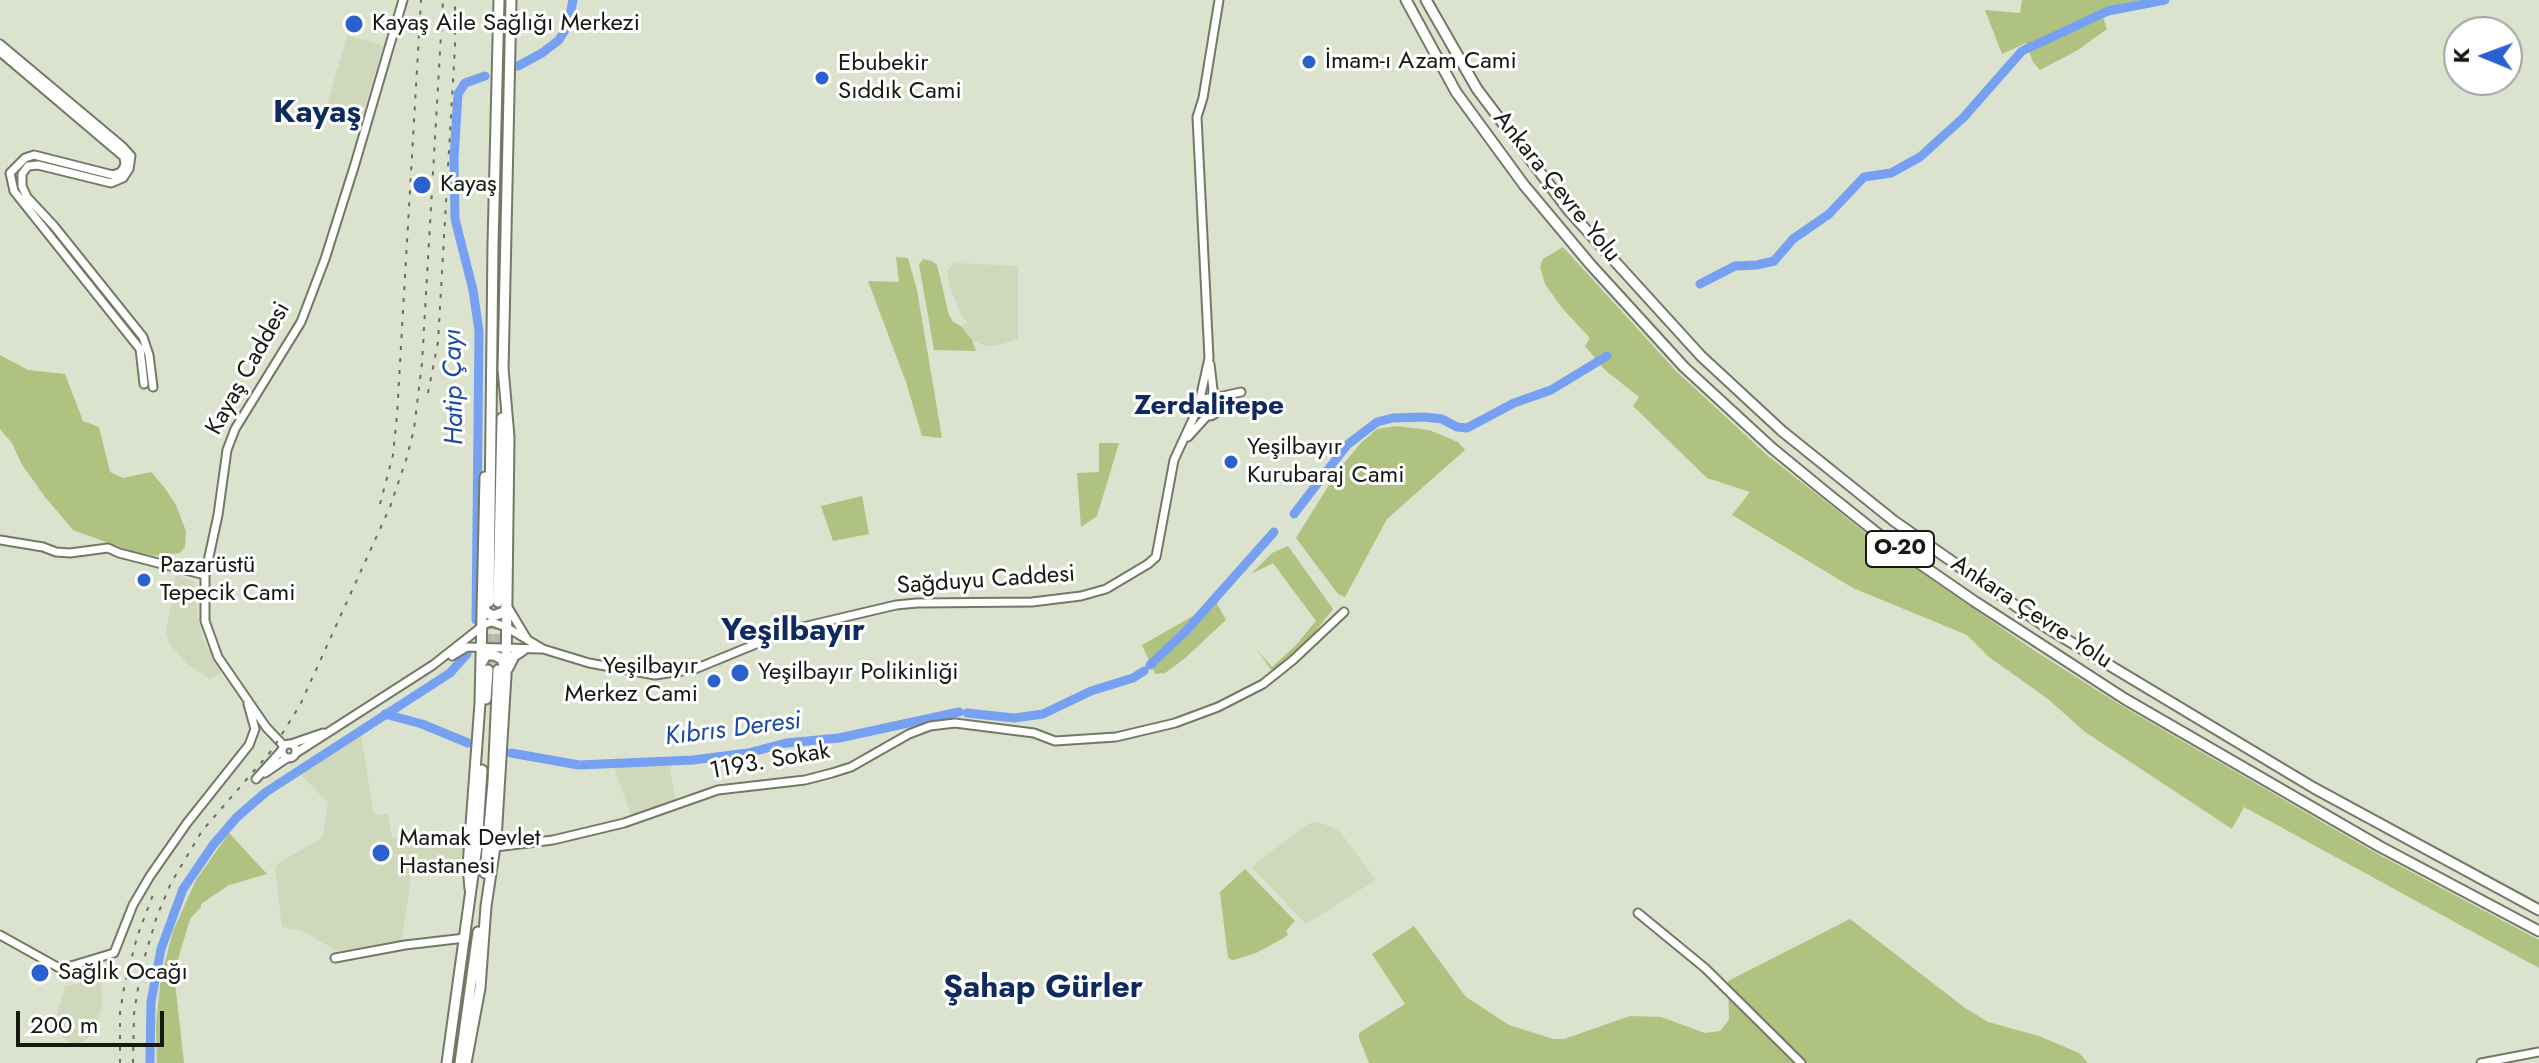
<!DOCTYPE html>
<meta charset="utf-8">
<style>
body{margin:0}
#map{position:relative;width:2539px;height:1063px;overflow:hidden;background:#dbe2cd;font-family:Jost,sans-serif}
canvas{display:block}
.north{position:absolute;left:2443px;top:16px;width:80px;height:80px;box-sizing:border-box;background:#fff;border:2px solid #a2a3a0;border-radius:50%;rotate:271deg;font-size:22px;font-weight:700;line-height:32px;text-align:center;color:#161811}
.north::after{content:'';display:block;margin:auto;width:28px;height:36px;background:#2a61cf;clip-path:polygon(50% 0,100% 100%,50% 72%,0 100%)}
.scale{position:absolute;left:16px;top:1011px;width:148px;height:36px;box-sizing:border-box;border:4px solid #161811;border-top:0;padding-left:10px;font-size:24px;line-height:28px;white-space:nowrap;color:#161811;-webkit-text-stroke:6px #fff;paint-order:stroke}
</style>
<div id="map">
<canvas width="2539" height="1063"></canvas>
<div class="north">K</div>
<div class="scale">200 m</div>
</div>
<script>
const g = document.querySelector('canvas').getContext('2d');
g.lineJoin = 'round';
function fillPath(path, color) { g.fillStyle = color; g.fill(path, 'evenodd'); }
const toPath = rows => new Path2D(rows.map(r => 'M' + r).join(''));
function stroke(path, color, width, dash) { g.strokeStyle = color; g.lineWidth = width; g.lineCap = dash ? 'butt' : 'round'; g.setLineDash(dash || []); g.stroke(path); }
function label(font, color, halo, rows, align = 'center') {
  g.font = font + ' Jost,sans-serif'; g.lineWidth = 6; g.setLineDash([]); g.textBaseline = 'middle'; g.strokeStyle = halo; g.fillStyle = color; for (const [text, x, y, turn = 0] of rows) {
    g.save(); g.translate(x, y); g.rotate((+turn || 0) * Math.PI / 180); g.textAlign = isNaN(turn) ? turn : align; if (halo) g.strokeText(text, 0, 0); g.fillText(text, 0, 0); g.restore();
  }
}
const built = toPath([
 [347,35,383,46,361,119,326,109],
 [955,263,1018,266,1018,339,994,346,985,346,972,340,961,326,968,322,962,317,949,285,947,271],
 [176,575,194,581,198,618,203,639,221,672,210,679,189,665,171,646,166,631],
 [361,734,373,810,376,815,388,814,392,838,464,841,463,874,412,869,402,940,337,951,302,931,282,927,275,870,277,864,322,838,328,803,301,775],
 [633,764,669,764,676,801,632,818,614,767],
 [1317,822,1338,829,1376,880,1306,924,1251,867,1308,824],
 [101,967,102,1006,95,1033,76,1046,61,1036,54,1025,65,986,79,984,79,971]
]);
const green = toPath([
 [2022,0,2149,0,2101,11,2107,29,2078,50,2040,70,2033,62,2026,43,2002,54,1985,10,2020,13],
 [1563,247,1676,371,1767,455,1877,542,2035,651,2122,706,2374,852,2539,940,2539,968,2244,807,2232,829,2085,732,2048,699,1989,657,1967,635,1853,588,1732,515,1750,492,1707,478,1633,406,1639,397,1605,370,1585,346,1590,338,1562,308,1545,284,1540,267,1543,259],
 [896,257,908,258,917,290,942,438,922,436,906,382,868,281,899,282],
 [923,259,932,261,937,265,949,315,953,322,961,326,972,340,976,351,934,350,919,264],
 [0,355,28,370,65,374,83,421,99,427,110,472,123,478,151,472,164,487,176,505,186,531,185,547,180,553,158,556,136,553,73,530,45,497,21,463,12,443,0,429],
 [1397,426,1429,430,1458,442,1465,450,1387,519,1345,597,1338,594,1296,538,1337,472,1360,444,1377,429],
 [1099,443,1119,443,1097,516,1081,527,1077,473,1099,472],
 [862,496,869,534,833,541,821,506],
 [1288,546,1333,609,1311,637,1273,672,1256,649,1272,667,1295,646,1316,621,1273,563,1251,574,1272,553],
 [1218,595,1221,597,1217,604,1226,620,1184,659,1165,673,1155,674,1142,645,1198,613],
 [229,833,267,874,229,885,201,904,201,907,190,919,174,973,184,1063,157,1063,156,1024,161,977,173,931,196,880],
 [1245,869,1295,921,1286,931,1288,935,1280,940,1256,953,1233,960,1228,958,1220,892],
 [1850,919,1965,1008,1988,1022,2039,1036,2079,1053,2088,1063,1369,1063,1359,1038,1359,1033,1405,1004,1372,954,1414,926,1466,997,1509,1025,1553,1039,1564,1039,1630,1016,1661,1017,1705,1033,1720,1031,1729,1020,1728,981]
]);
const river = toPath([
 [518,66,542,53,559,40,568,25,573,0],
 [1700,284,1735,266,1757,265,1774,261,1793,239,1829,214,1864,177,1891,173,1920,157,1963,118,2022,51,2108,11,2165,0],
 [1294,514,1347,445,1377,422,1393,418,1424,417,1442,419,1457,427,1467,428,1514,403,1551,390,1607,356],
 [476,620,479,331,473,290,455,219,454,158,458,94,465,83,485,76],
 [1150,665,1185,632,1274,532],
 [967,713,1014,718,1043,714,1091,691,1133,678,1144,671],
 [385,714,422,724,468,743],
 [511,753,579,765,693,760,748,753,786,743,839,738,959,712],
 [150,1063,151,1002,161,949,183,889,213,845,237,817,266,792,450,673,467,654]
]);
const highwayTunnel = toPath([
 [488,670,489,618],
 [498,670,498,602]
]);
const secondary = toPath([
 [0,44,123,147,131,156,129,169,123,178,111,183,38,165,28,166,22,174,22,186,27,197,54,226,143,337,149,355,153,387],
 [0,52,124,157,125,165,121,172,113,175,34,155,25,158,10,173,14,191,140,349,144,384],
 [1210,364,1214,398,1241,392],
 '1200 407a9 9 0 1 1 18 0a9 9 0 1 1-18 0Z',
 [1188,437,1207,416],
 [0,540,43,547,56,552,70,553,108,548,119,553,205,575],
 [509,609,527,639],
 [452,656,467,647,541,649],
 '282 751a7 7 0 1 1 14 0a7 7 0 1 1-14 0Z',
 [291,744,323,733],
 [284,746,266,727,218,657,205,621,205,575,218,515,227,450,235,429,301,322,325,259,355,164,403,0],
 [296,753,433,665,485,624,492,622,506,627,543,649,589,663,655,675,695,669,790,630,896,605,917,603,1032,602,1081,596,1106,589,1148,564,1156,557,1174,460,1198,408,1209,358,1197,117,1203,98,1219,0],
 [265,773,287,758],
 [256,779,282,750],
 [495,847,553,840,624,823,718,790,805,780,832,773,851,767,909,734,930,726,955,723,1034,733,1055,741,1116,737,1175,723,1218,707,1263,684,1293,660,1344,612],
 [1638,913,1705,968,1801,1063],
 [0,935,61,969,114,953,133,905,150,876,187,823,249,745,255,729,248,704],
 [335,958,405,945,465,938],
 [2481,1063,2539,1052]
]);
const highway = toPath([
 [1406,0,1456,92,1524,185,1590,264,1684,367,1772,448,1828,494,1887,541,1974,601,2125,699,2379,846,2539,931],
 [1426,0,1477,89,1570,212,1701,356,1782,431,1894,521,2049,629,2314,788,2539,910],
 [503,371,511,0],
 [489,602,493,244,499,0],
 [498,602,502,418],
 [483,604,486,612,493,616,504,612,507,604],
 [481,664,486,655,494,655,502,659,505,668],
 [508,668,514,656,523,650],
 [486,699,488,670],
 [485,873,493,782,498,670],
 [470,889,468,866,480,703,485,477],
 [447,1063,477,846,482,770],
 [460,1063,478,932],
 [466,1063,480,988,486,906,496,840,506,675,509,437,503,368]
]);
const rail = toPath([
 [428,393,438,342,455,46,455,0],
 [380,504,393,455,397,415,421,0],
 [120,1063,120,1013,124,988,137,937,154,892],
 [133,1063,134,1014,141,969,157,916,171,883,202,831,272,750,300,705,390,507,407,457,414,429,422,363,443,0]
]);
const markers = [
 [354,24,10,"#2a61cf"],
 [1309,62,8,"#2a61cf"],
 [822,78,8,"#2a61cf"],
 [422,185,10,"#2a61cf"],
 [1231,462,8,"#2a61cf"],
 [144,580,8,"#2a61cf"],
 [740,673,10,"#2a61cf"],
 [714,681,8,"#2a61cf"],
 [381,853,10,"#2a61cf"],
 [40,973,10,"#2a61cf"]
];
const shields = [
 [1900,549,68]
];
const shieldNames = [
 ["O-20",1900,549]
];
const poiNames = [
 ["Kayaş Aile Sağlığı Merkezi",372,24],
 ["İmam-ı Azam Cami",1325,62],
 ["Ebubekir",838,64],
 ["Sıddık Cami",838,92],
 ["Kayaş",440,185],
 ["Yeşilbayır",1247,448],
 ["Kurubaraj Cami",1247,476],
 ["Pazarüstü",160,566],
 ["Tepecik Cami",160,594],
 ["Yeşilbayır",698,667,"right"],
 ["Merkez Cami",698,695,"right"],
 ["Yeşilbayır Polikinliği",758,673],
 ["Mamak Devlet",399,839],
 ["Hastanesi",399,867],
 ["Sağlık Ocağı",58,973]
];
const streetNames = [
 ["Ankara Çevre Yolu",1556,187,51],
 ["Kayaş Caddesi",249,369,-61],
 ["Sağduyu Caddesi",986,581,-4],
 ["Ankara Çevre Yolu",2031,613,33],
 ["1193. Sokak",770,762,-10]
];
const waterNames = [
 ["Hatip Çayı",455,387,-91],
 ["Kıbrıs Deresi",733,730,-7]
];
const quarterNames = [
 ["Zerdalitepe",1209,407]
];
const districtNames = [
 ["Kayaş",317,114],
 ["Yeşilbayır",793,632],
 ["Şahap Gürler",1043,989]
];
fillPath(built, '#d0d8bc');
fillPath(green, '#b0c27f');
stroke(river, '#76a1f3', 9);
stroke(highwayTunnel, '#b4baa7', 9, [9, 4.5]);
stroke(secondary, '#747967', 11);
stroke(highway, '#747967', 13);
stroke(secondary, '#fff', 7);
stroke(highway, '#fff', 9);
stroke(rail, '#6a6e61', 2, [4, 8]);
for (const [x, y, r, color] of markers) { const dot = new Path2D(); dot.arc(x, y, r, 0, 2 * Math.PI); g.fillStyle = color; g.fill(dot); stroke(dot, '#fff', 3); }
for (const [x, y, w] of shields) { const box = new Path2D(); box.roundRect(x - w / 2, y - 18, w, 36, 6); g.fillStyle = '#fff'; g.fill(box); stroke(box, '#161811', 2); }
label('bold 22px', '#161811', null, shieldNames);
label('24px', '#161811', '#fff', poiNames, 'left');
label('24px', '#161811', '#fff', streetNames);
label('italic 26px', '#1948a5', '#fff', waterNames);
label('bold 28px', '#0f2a5f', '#fff', quarterNames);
label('bold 32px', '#0f2a5f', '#fff', districtNames);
</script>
